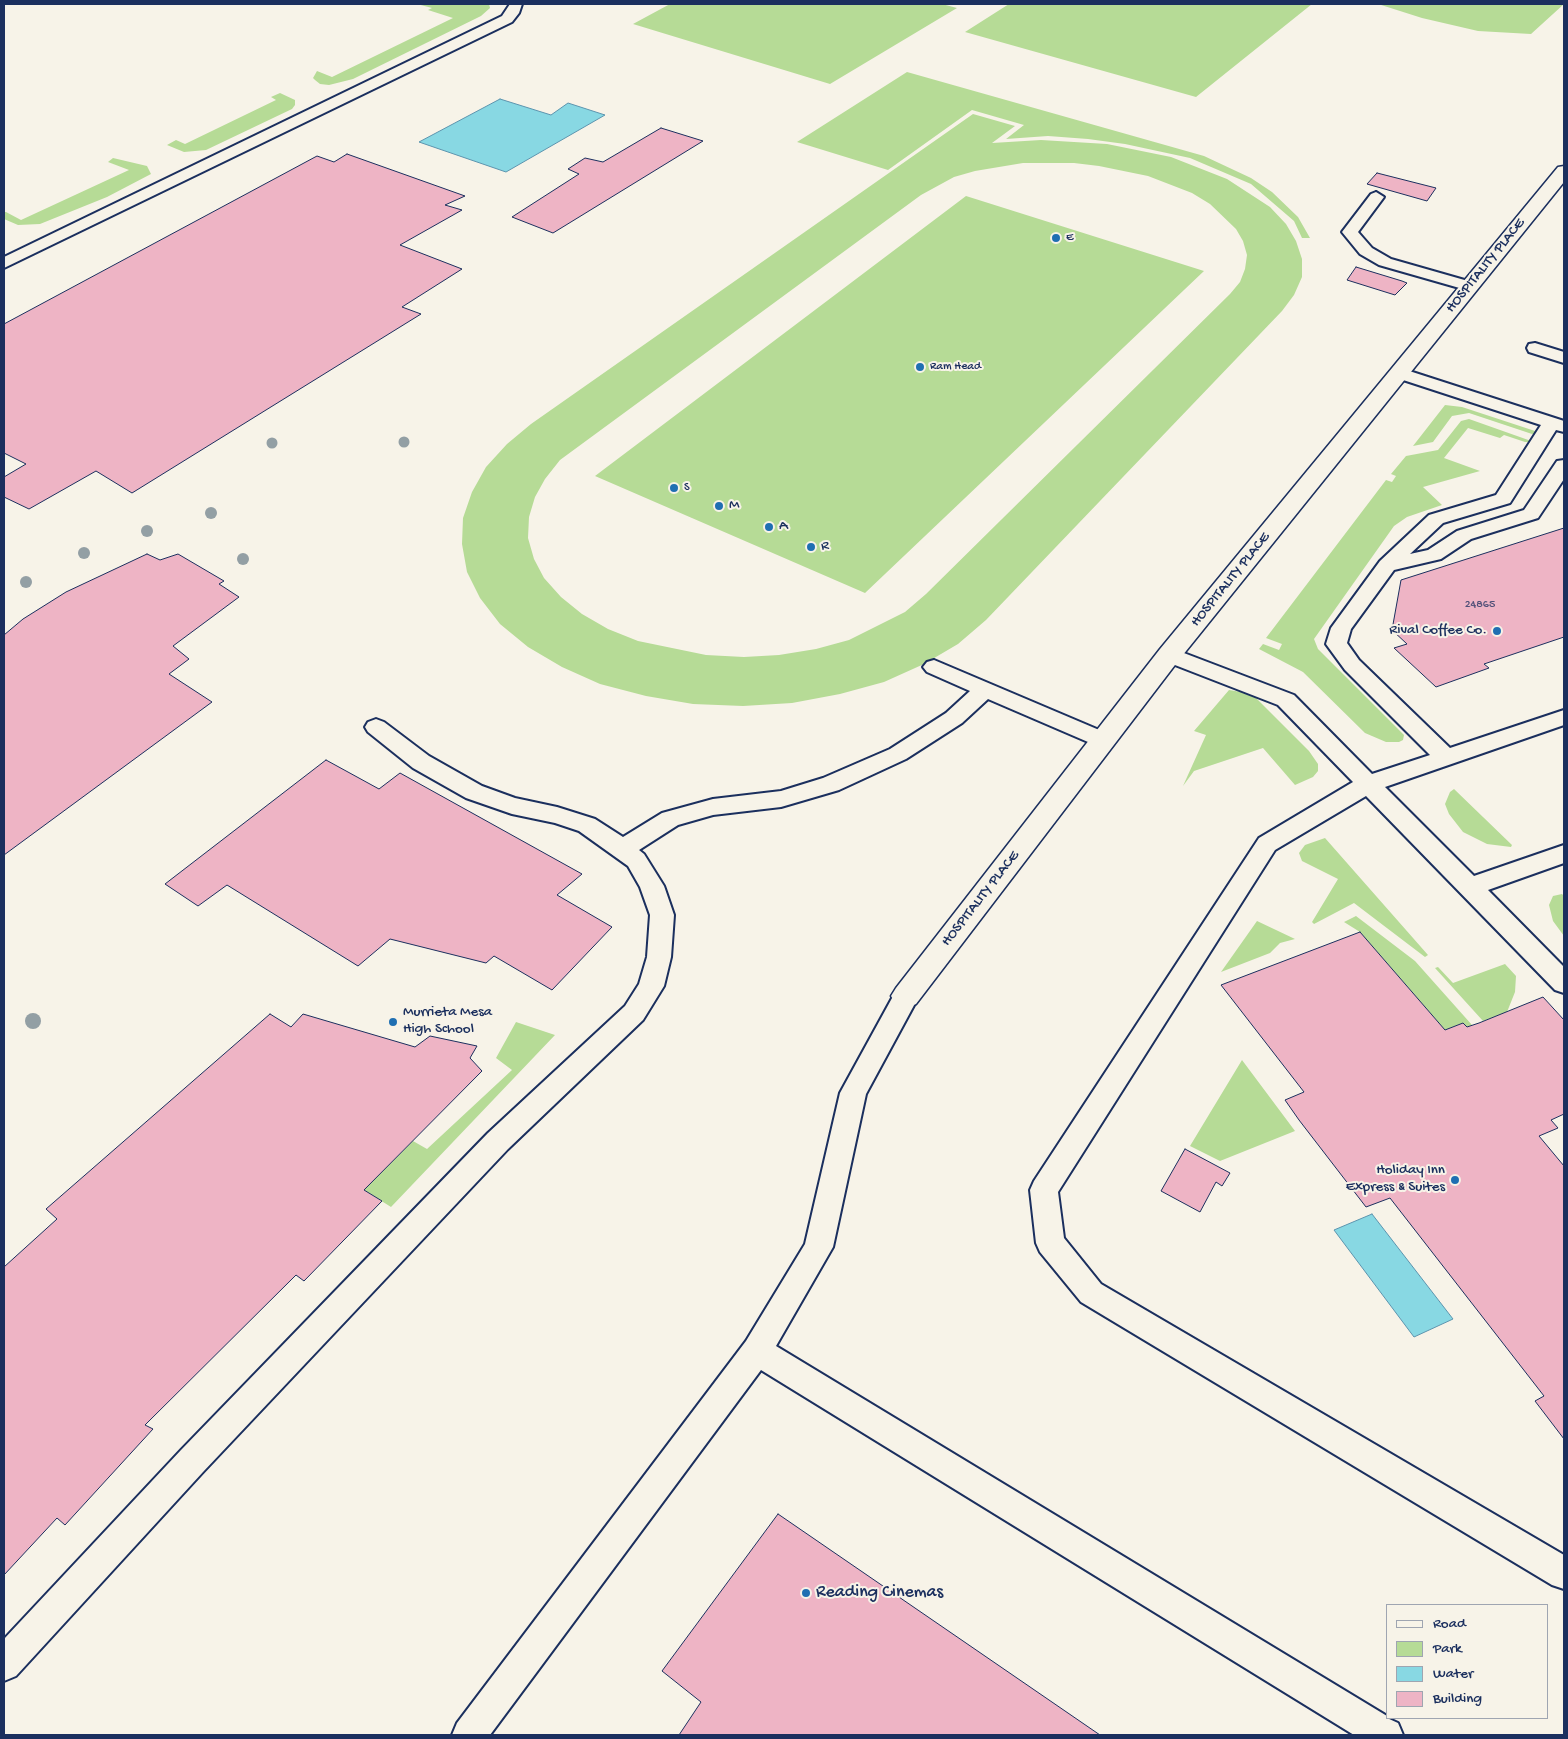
<!DOCTYPE html>
<style>
body{margin:0}
#map{position:relative;width:1568px;height:1739px;overflow:hidden;background:#f7f3e8;font-family:"Gochi Hand",sans-serif}
canvas{display:block}
.frame{position:absolute;inset:0;border:5px solid #1b2f5e;pointer-events:none}
.legend{position:absolute;left:1386px;top:1604px;width:162px;height:115px;box-sizing:border-box;background:#f7f3e8;border:1px solid #9fa5b1;margin:0;padding:6px 9px;list-style:none;font-size:15px;color:#1b2f5e}
.legend li{display:flex;align-items:center;gap:10px;height:25px}
.legend b{width:25px;border:1px solid #9fa5b1}
</style>
<div id="map">
<canvas width="1568" height="1739"></canvas>
<div class="frame"></div>
<ul class="legend">
<li><b style="height:6px;background:#f7f3e8"></b>Road</li>
<li><b style="height:14px;background:#b6db96"></b>Park</li>
<li><b style="height:14px;background:#88d8e3"></b>Water</li>
<li><b style="height:14px;background:#eeb4c5"></b>Building</li>
</ul>
</div>
<script>
const g = document.querySelector('canvas').getContext('2d');
g.lineJoin = 'round';
function fillPath(path, color) { g.fillStyle = color; g.fill(path, 'evenodd'); }
const toPath = rows => new Path2D(rows.map(r => 'M' + r).join(''));
function stroke(path, color, width, dash) { g.strokeStyle = color; g.lineWidth = width; g.lineCap = dash ? 'butt' : 'round'; g.setLineDash(dash || []); g.stroke(path); }
function label(font, color, halo, rows, align = 'center') {
  g.font = font + ' "Gochi Hand",sans-serif'; g.lineWidth = 4; g.setLineDash([]); g.textBaseline = 'middle'; g.strokeStyle = halo; g.fillStyle = color; for (const [text, x, y, turn = 0] of rows) {
    g.save(); g.translate(x, y); g.rotate((+turn || 0) * Math.PI / 180); g.textAlign = isNaN(turn) ? turn : align; if (halo) g.strokeText(text, 0, 0); g.fillText(text, 0, 0); g.restore();
  }
}
const green = toPath([
 [417,4,489,4,490,8,481,16,353,79,329,85,320,84,315,80,313,78,317,71,332,77,453,18,428,10,432,8],
 [670,4,942,4,957,8,830,84,633,24],
 [1009,4,1312,4,1196,97,965,32],
 [1378,4,1564,4,1531,34,1478,31,1422,18],
 [907,72,1204,156,1251,178,1272,192,1298,217,1310,238,1302,238,1294,221,1251,184,1190,158,1125,144,1088,139,1048,136,1006,139,1024,125,972,110,888,170,797,142],
 [280,93,295,100,295,105,292,109,206,150,184,152,167,145,176,140,185,144,276,100,271,97],
 [973,114,1015,126,992,143,1041,140,1107,144,1171,157,1227,179,1270,207,1286,224,1296,241,1302,259,1302,277,1294,295,1282,311,986,620,958,644,924,664,884,682,840,694,792,703,743,706,693,704,646,696,600,684,562,667,528,647,500,624,480,598,467,572,462,544,463,518,472,492,486,467,507,444,531,424],
 [1023,163,1074,163,1099,166,1148,176,1192,193,1210,204,1236,229,1243,241,1247,255,1245,269,1240,282,1230,294,926,594,905,612,849,640,816,649,779,655,744,657,706,655,638,641,608,629,582,614,561,597,544,578,534,559,528,538,529,517,535,497,545,479,560,460,921,195,954,177,975,171],
 [113,158,147,166,151,174,107,197,40,224,18,225,4,219,4,212,6,212,21,220,129,170,108,162],
 [966,196,1204,271,865,593,595,476],
 [1445,405,1462,407,1535,431,1538,436,1469,413,1452,416,1433,442,1413,446],
 [1469,419,1534,442,1525,442,1504,435,1500,438,1468,428,1444,458,1480,471,1423,487,1442,505,1407,517,1394,526,1314,639,1318,649,1404,735,1403,740,1399,742,1386,742,1365,733,1303,672,1259,649,1263,644,1279,650,1282,644,1266,638,1386,480,1392,482,1396,476,1391,474,1406,456,1438,450,1461,421],
 [1229,690,1241,692,1256,698,1309,751,1318,764,1318,771,1313,777,1295,785,1263,748,1194,771,1183,786,1206,735,1194,731],
 [1454,789,1512,845,1511,847,1487,844,1463,832,1449,814,1445,804,1450,792],
 [1325,838,1428,955,1425,957,1354,903,1314,924,1312,922,1338,879,1302,861,1299,853,1305,845],
 [1562,894,1564,896,1564,936,1553,921,1549,905,1553,896],
 [1356,916,1415,961,1472,1025,1467,1027,1463,1023,1445,1030,1360,932,1344,922],
 [1257,921,1295,939,1280,943,1270,953,1221,972],
 [1505,964,1516,976,1515,992,1507,1012,1483,1021,1435,968,1438,967,1453,983],
 [516,1022,555,1035,391,1207,364,1190,413,1141,427,1149,512,1070,496,1058],
 [1242,1060,1295,1131,1220,1161,1190,1146]
]);
const water = toPath([
 [500,99,551,115,568,103,605,115,506,172,419,142,500,99],
 [1372,1214,1453,1319,1414,1337,1334,1230,1372,1214]
]);
const building = toPath([
 [661,128,703,141,553,233,512,217,579,174,568,169,585,158,603,162,661,128],
 [347,154,465,196,445,205,462,210,400,245,462,269,402,307,421,314,132,493,96,471,29,509,4,497,4,477,26,464,4,453,4,324,317,156,334,162,347,154],
 [1377,173,1436,188,1427,201,1367,184,1377,173],
 [1356,267,1402,281,1407,283,1395,295,1347,280,1356,267],
 [1564,528,1564,637,1484,664,1489,668,1436,687,1394,648,1407,644,1392,630,1401,580,1564,528],
 [147,554,160,560,178,554,224,581,219,584,239,597,173,646,189,659,169,674,212,702,4,855,4,635,23,619,66,592,147,554],
 [326,760,379,789,400,773,582,874,557,895,612,927,552,990,494,956,486,963,390,939,358,966,227,885,198,906,165,884,326,760],
 [1360,932,1445,1030,1463,1023,1467,1027,1479,1023,1543,997,1564,1020,1564,1114,1551,1120,1558,1128,1539,1136,1564,1166,1564,1439,1535,1401,1544,1396,1390,1198,1366,1207,1299,1120,1285,1100,1304,1092,1221,985,1360,932],
 [270,1014,291,1027,303,1014,415,1047,430,1036,477,1046,470,1058,482,1071,364,1190,382,1201,304,1281,296,1275,145,1425,153,1429,65,1525,57,1518,4,1575,4,1267,57,1219,46,1209,270,1014],
 [1185,1149,1230,1173,1222,1186,1216,1182,1200,1212,1161,1191,1185,1149],
 [778,1514,1100,1735,679,1735,701,1702,662,1671,778,1514]
]);
const lane = toPath([
 [510,4,522,4,519,13,512,22,4,268,4,257,502,16,510,4],
 [1376,192,1384,197,1358,232,1372,248,1391,259,1475,283,1477,286,1475,289,1463,289,1379,265,1360,254,1342,232,1371,194,1376,192],
 [1535,343,1564,352,1564,363,1529,352,1527,348,1529,344,1535,343],
 [1400,368,1564,421,1564,432,1556,430,1510,503,1443,523,1410,554,1428,550,1457,531,1524,510,1557,461,1564,460,1564,479,1538,518,1471,539,1441,559,1394,570,1351,629,1347,643,1359,660,1450,748,1564,710,1564,725,1385,787,1474,876,1564,845,1564,863,1488,890,1564,967,1564,993,1555,990,1366,796,1275,850,1058,1192,1064,1238,1101,1284,1564,1555,1564,1589,1552,1585,1081,1302,1040,1252,1036,1243,1030,1190,1034,1181,1259,838,1353,782,1278,705,1162,660,1159,655,1162,650,1169,648,1176,650,1294,695,1372,774,1430,755,1345,670,1326,644,1331,628,1380,561,1429,515,1496,495,1541,425,1394,377,1391,373,1394,369,1400,368],
 [934,660,1111,735,1114,740,1111,745,1103,748,1095,745,988,699,962,723,906,759,839,790,781,807,713,815,678,825,639,850,644,854,664,886,674,915,671,957,664,986,643,1020,508,1149,203,1472,16,1676,4,1681,4,1639,181,1450,488,1133,625,1006,639,984,647,957,650,915,640,887,628,866,579,831,555,823,512,814,466,798,413,768,368,732,365,727,368,722,376,719,384,722,429,756,482,786,515,798,557,807,595,819,623,837,662,813,713,799,781,791,823,778,890,749,946,713,970,691,927,672,923,667,927,662,934,660],
 [906,986,915,989,919,996,866,1094,833,1247,776,1346,1387,1716,1387,1718,1398,1723,1403,1735,1354,1735,761,1370,490,1735,452,1735,457,1723,746,1341,805,1244,840,1093,897,989,906,986]
]);
const street = toPath([
 [1564,166,1564,182,1178,661,916,1004,906,1008,896,1004,891,996,896,988,1160,649,1558,167,1564,166]
]);
const trees = [
 [404,442,5.5],
 [272,443,5.5],
 [211,513,6],
 [147,531,6],
 [84,553,6],
 [243,559,6],
 [26,582,6],
 [33,1021,8]
];
const markers = [
 [1056,238,5,"#1f6fb2"],
 [920,367,5,"#1f6fb2"],
 [674,488,5,"#1f6fb2"],
 [719,506,5,"#1f6fb2"],
 [769,527,5,"#1f6fb2"],
 [811,547,5,"#1f6fb2"],
 [1497,631,5,"#1f6fb2"],
 [393,1022,5,"#1f6fb2"],
 [1455,1180,5,"#1f6fb2"],
 [806,1593,5,"#1f6fb2"]
];
const farPoinames = [
 ["E",1066,238],
 ["Ram Head",930,367],
 ["S",684,488]
];
const numberNames = [
 ["24865",1480,605]
];
const streetNames = [
 ["HOSPITALITY PLACE",1486,266,-51],
 ["HOSPITALITY PLACE",1231,580,-51],
 ["HOSPITALITY PLACE",981,899,-52]
];
const poiNames = [
 ["M",729,506],
 ["A",779,527],
 ["R",821,547],
 ["Rival Coffee Co.",1487,631,"right"],
 ["Murrieta Mesa",403,1013],
 ["High School",403,1030],
 ["Holiday Inn",1445,1171,"right"],
 ["Express & Suites",1445,1188,"right"]
];
const nearPoinames = [
 ["Reading Cinemas",816,1593]
];
fillPath(green, '#b6db96');
fillPath(water, '#88d8e3');
stroke(water, '#5c94ae', 1);
fillPath(building, '#eeb4c5');
stroke(building, '#1b2f5e', 1);
stroke(lane, '#1b2f5e', 4);
stroke(street, '#1b2f5e', 3);
fillPath(lane, '#f7f3e8');
fillPath(street, '#f7f3e8');
g.fillStyle = '#939fa4';
for (const [x, y, r] of trees) { g.beginPath(); g.arc(x, y, r, 0, 2 * Math.PI); g.fill(); }
for (const [x, y, r, color] of markers) { const dot = new Path2D(); dot.arc(x, y, r, 0, 2 * Math.PI); g.fillStyle = color; g.fill(dot); stroke(dot, '#f7f3e8', 2); }
label('12px', '#1b2f5e', '#f7f3e8', farPoinames, 'left');
label('12px', '#505078', null, numberNames);
label('15px', '#1b2f5e', '#f7f3e8', streetNames);
label('15px', '#1b2f5e', '#f7f3e8', poiNames, 'left');
label('18px', '#1b2f5e', '#f7f3e8', nearPoinames, 'left');
</script>
